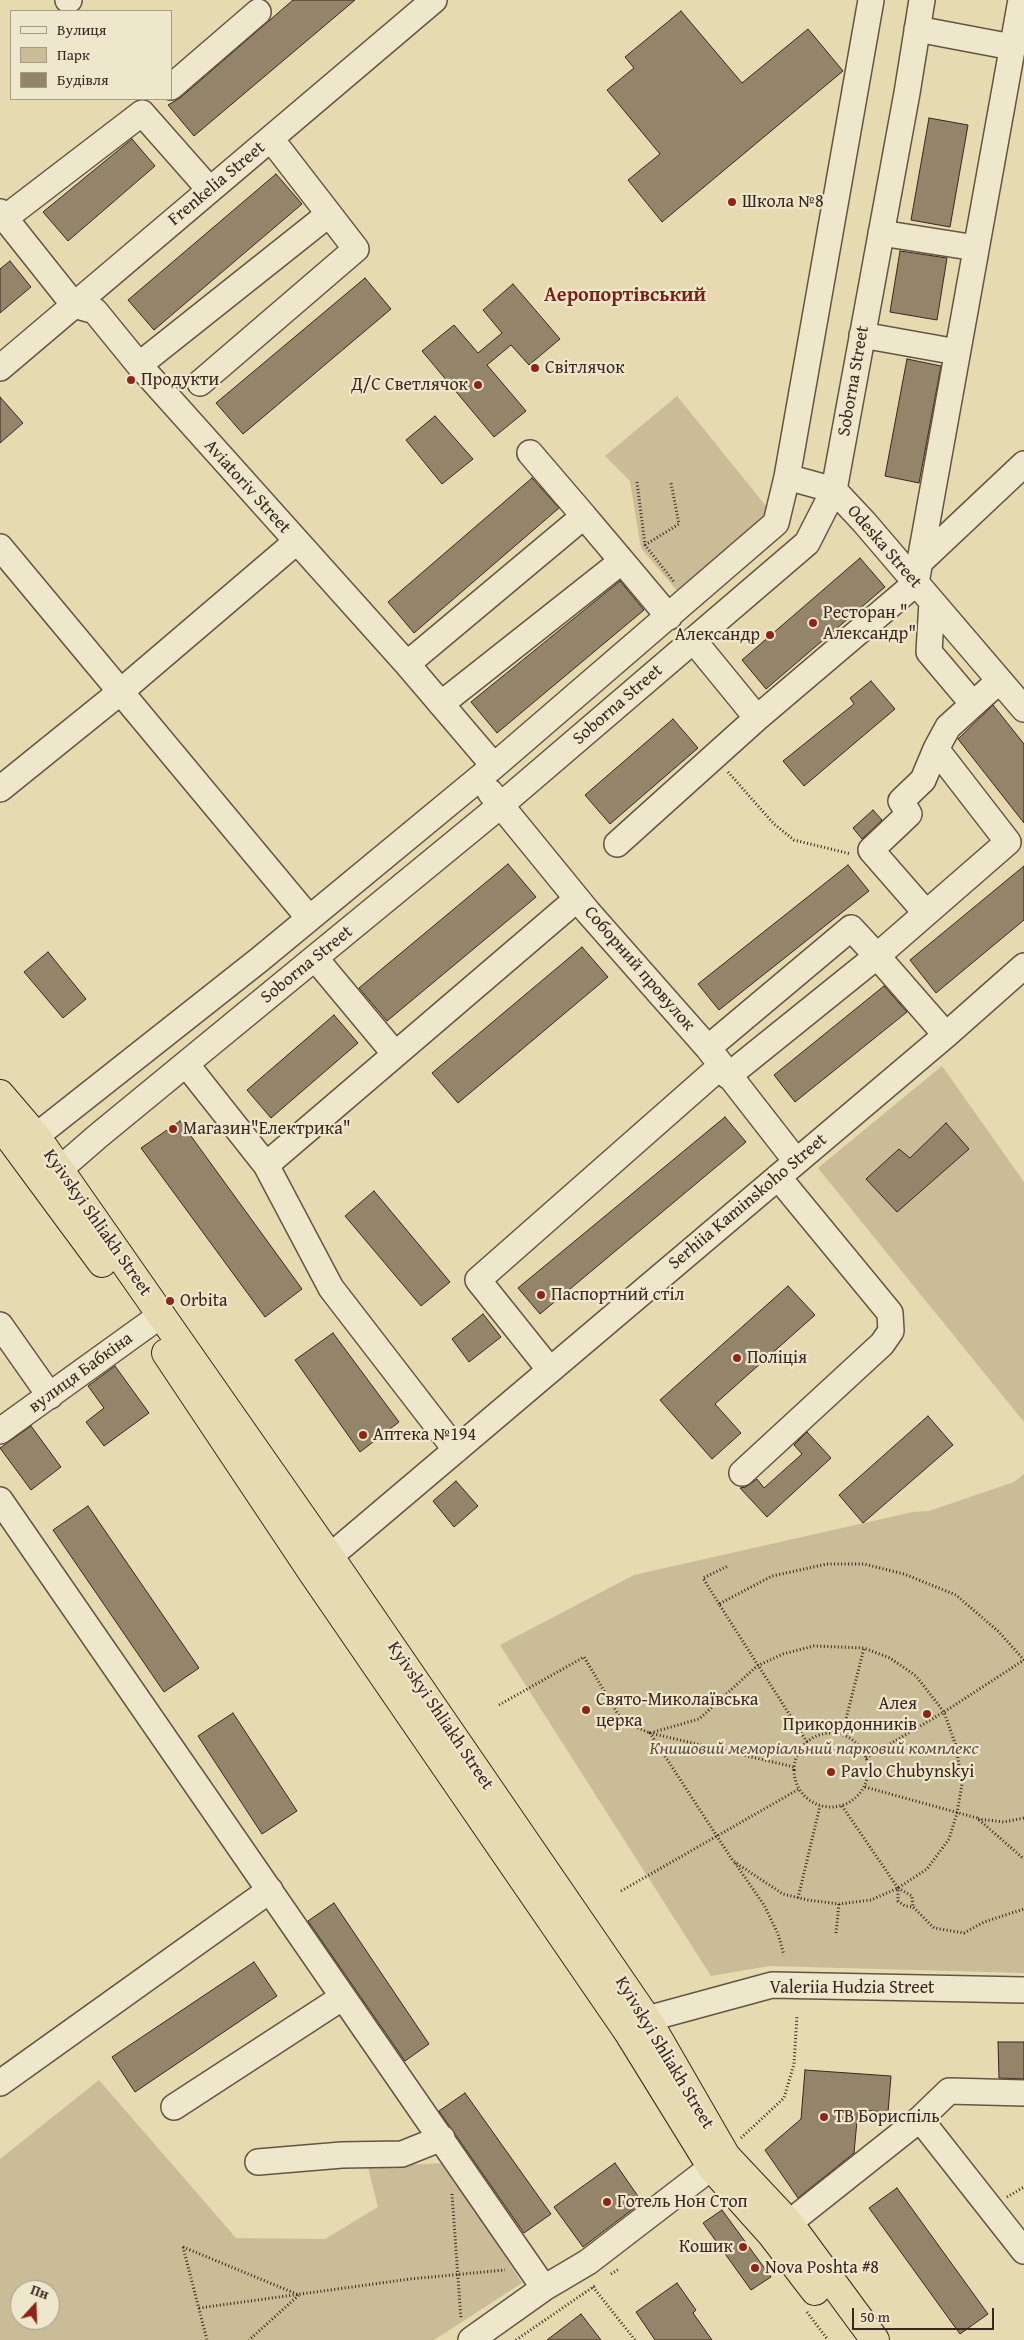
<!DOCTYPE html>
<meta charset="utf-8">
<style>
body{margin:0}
#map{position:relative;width:1024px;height:2340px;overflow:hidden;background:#e6dab0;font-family:"Gentium Book Plus",serif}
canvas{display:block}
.legend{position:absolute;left:10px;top:10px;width:162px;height:90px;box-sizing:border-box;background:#efe7cc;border:1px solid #a79a87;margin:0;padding:6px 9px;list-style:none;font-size:15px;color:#3a271f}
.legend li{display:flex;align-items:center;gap:10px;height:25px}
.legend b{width:25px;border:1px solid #a79a87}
.north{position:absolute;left:10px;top:2280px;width:50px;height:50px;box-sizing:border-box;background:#efe7cc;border:1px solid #a79a87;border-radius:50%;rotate:20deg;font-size:14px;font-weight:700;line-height:20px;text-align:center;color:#3a271f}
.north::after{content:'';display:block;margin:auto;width:18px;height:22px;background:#8f2418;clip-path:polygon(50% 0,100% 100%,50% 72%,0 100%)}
.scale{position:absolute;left:852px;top:2308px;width:142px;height:22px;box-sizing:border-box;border:2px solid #3a271f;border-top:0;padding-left:6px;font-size:15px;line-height:18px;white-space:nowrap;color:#3a271f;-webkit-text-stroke:4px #efe7cc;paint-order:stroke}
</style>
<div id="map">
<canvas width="1024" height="2340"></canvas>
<ul class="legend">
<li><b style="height:6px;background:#efe7cc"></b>Вулиця</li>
<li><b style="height:14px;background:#c9bc97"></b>Парк</li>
<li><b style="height:14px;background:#93846a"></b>Будівля</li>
</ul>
<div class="north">Пн</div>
<div class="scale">50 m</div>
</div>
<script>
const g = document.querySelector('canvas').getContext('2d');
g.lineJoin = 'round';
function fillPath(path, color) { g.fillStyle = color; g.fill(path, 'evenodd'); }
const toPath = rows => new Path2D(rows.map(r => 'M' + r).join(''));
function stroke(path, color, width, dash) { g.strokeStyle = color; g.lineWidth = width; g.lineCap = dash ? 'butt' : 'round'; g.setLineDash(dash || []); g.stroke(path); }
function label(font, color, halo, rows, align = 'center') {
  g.font = font + ' "Gentium Book Plus",serif'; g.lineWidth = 4.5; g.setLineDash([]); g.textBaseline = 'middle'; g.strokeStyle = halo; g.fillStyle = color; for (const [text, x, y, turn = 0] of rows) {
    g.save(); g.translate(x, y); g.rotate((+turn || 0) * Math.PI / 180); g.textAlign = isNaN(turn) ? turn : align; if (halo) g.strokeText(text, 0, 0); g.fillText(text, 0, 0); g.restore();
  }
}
const green = toPath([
 [677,396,770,511,679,593,641,548,630,481,605,456],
 [942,1066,1024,1182,1024,1422,818,1168],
 [1024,1474,1024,1973,769,1966,711,1976,500,1645,634,1575,913,1512,929,1511,1014,1482],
 [99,2080,236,2238,325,2239,378,2207,368,2167,444,2163,522,2283,434,2340,0,2340,0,2159],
 [20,2290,50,2290,50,2320,20,2320]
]);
const building = toPath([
 [293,0,355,0,194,136,168,105,180,98,293,0],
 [681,11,742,83,808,29,843,71,662,222,628,180,660,154,607,90,634,68,625,57,681,11],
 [929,118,968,125,950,227,911,220,929,118],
 [132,139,155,166,68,241,43,212,132,139],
 [276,174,302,204,154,330,128,300,276,174],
 [900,251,947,258,937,320,890,312,900,251],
 [10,261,31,287,0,313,0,269,10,261],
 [365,278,391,309,243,434,216,403,365,278],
 [513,284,560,339,529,365,511,345,487,365,526,411,494,437,422,351,454,325,478,353,502,333,483,310,513,284],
 [907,359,941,366,919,483,885,476,907,359],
 [0,397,23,423,0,443,0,397],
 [435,416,473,459,442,484,406,440,435,416],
 [532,478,559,508,414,633,388,602,532,478],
 [860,558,885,587,766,689,742,660,860,558],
 [620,581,644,610,497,733,471,702,620,581],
 [871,681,895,709,804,786,783,761,854,704,850,698,871,681],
 [993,705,1024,744,1024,823,958,739,993,705],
 [673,719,698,748,610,824,585,795,673,719],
 [873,810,882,820,862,839,853,828,873,810],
 [508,864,536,897,387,1021,359,988,508,864],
 [848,865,869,891,719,1010,698,984,848,865],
 [1024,866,1024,920,936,993,910,960,1024,866],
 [582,947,608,977,458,1103,432,1073,582,947],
 [48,952,86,999,63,1018,24,972,48,952],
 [884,986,907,1012,795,1102,774,1075,884,986],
 [334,1015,358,1043,271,1118,247,1090,334,1015],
 [725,1117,746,1142,540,1314,518,1288,725,1117],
 [180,1121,302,1289,265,1317,141,1148,180,1121],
 [946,1123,969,1149,897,1212,866,1179,899,1149,910,1158,946,1123],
 [374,1191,450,1282,421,1306,345,1216,374,1191],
 [788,1286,815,1315,715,1404,741,1433,712,1459,660,1400,788,1286],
 [483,1314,501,1337,469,1362,452,1339,483,1314],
 [333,1333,399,1422,360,1452,295,1360,333,1333],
 [115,1366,149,1413,104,1446,86,1422,104,1408,88,1386,115,1366],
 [928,1416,953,1445,863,1523,839,1495,928,1416],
 [31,1426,61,1467,31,1490,0,1448,31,1426],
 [807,1432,831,1458,767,1517,740,1488,746,1487,757,1479,764,1488,802,1454,794,1445,807,1432],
 [456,1481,478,1506,454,1527,433,1501,456,1481],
 [88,1506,199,1668,164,1692,53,1530,88,1506],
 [233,1713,297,1811,262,1834,198,1736,233,1713],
 [334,1903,429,2044,405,2061,308,1921,334,1903],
 [254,1962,277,1996,135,2092,112,2057,254,1962],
 [998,2042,1024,2042,1024,2079,999,2078,998,2042],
 [805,2070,891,2076,888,2112,858,2110,854,2153,798,2198,765,2150,801,2119,805,2070],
 [465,2093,551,2214,524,2233,439,2111,465,2093],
 [615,2163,642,2202,583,2247,554,2207,615,2163],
 [897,2188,988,2314,960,2334,869,2208,897,2188],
 [722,2210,771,2277,751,2290,703,2223,722,2210],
 [677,2283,696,2310,693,2313,712,2340,655,2340,636,2312,677,2283],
 [581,2314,601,2340,547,2340,581,2314]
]);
const path = toPath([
 [637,482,645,545,675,583],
 [645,545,679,524,671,483],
 [728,772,774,824,794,840,851,854],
 [719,1604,703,1578,728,1566],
 [499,1705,584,1657,622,1721,650,1733,699,1719,757,1666,783,1654,814,1646,864,1648,890,1658,916,1676,944,1712,956,1746,962,1784,957,1813,949,1839,927,1869,898,1888,871,1900,839,1904,808,1900,783,1894,733,1861,650,1733,794,1767],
 '794 1770a37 37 0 1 1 74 0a37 37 0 1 1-74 0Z',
 [842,1735,864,1648],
 [807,1742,719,1604,772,1576,827,1564,864,1564,904,1574,956,1595,999,1632,1024,1660],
 [866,1758,944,1712,1024,1660],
 [865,1787,977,1818,1024,1859],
 [842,1806,898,1888,898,1901,905,1906,913,1907,934,1928,964,1933,984,1922,1024,1909],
 [978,1819,1004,1822,1024,1818],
 [735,1863,764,1905,778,1934,784,1955],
 [898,1888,912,1896,913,1907],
 [621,1891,799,1789],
 [798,1898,820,1806],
 [836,1933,839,1904],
 [741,2138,784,2098,794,2064,797,2015],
 [452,2194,461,2319],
 [1007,2197,1024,2187],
 [183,2247,299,2295,249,2340],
 [183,2247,207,2340],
 [611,2274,619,2269],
 [593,2287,635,2340],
 [199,2308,410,2279,505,2270],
 [807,2312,828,2340],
 [516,2340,596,2285]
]);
const minor = toPath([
 [68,0,69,0],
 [917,29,1012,47],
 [171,87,258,12],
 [0,212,74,305,95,311,139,365,407,664,494,766],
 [5,218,142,113,210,190],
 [881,233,976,248],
 [862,335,957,352],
 [139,365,329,214,271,139],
 [0,368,434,0],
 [200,383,356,249,329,214],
 [530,453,584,516],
 [787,477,834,490,864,522,1024,709],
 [0,547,309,918],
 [920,562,1024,464],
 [932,602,929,652,973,704],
 [694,641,757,718,916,583,1021,0],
 [407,664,584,516,622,561],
 [441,704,622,561,669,617],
 [0,789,119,693,296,542],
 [490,792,588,912,708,1048,796,1161],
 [617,844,757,718],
 [926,913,871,850,909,814,901,801,923,780,936,749],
 [315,958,395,1054],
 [708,1048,851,928,877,956,1008,842,936,749,948,727,999,681],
 [186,1064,266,1165,577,899],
 [728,1076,877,956,946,1035],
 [21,1148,259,960,494,766,776,523,787,477,871,0],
 [266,1165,331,1288,456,1450],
 [44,1183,98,1136,501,805,807,543,834,490,907,93,922,0],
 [0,1325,50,1396],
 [550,1370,478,1280,721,1066],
 [0,1431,161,1315],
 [742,1473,882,1344,891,1331,890,1313,778,1177],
 [0,1500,544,2288],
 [314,1570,946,1035,1024,966],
 [630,2030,647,2019,772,1985,1024,1990],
 [0,2083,270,1890],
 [174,2107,343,1997],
 [920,2119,1024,2251],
 [258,2162,342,2155,402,2154,442,2138],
 [789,2223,920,2119,949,2091,1024,2093],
 [471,2340,544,2288,588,2262,726,2156]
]);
const highway = toPath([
 [0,1094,36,1136,161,1315,330,1557,647,2019,726,2156,789,2223,875,2340],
 [0,1125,102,1263],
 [166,1353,312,1572,628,2032,712,2168,772,2235,815,2291]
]);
const markers = [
 [732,202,5,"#8f2418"],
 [535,368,5,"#8f2418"],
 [131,380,5,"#8f2418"],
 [478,385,5,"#8f2418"],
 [813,623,5,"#8f2418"],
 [770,635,5,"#8f2418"],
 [173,1129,5,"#8f2418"],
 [541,1295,5,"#8f2418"],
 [170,1301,5,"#8f2418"],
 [737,1358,5,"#8f2418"],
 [363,1435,5,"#8f2418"],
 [586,1710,5,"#8f2418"],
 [927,1714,5,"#8f2418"],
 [831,1772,5,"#8f2418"],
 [824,2117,5,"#8f2418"],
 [607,2202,5,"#8f2418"],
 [743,2247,5,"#8f2418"],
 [755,2268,5,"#8f2418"]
];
const streetNames = [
 ["Frenkelia Street",217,184,-40],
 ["Soborna Street",854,381,-80],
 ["Aviatoriv Street",247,487,48],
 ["Odeska Street",884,547,49],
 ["Soborna Street",618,705,-41],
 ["Soborna Street",307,965,-39],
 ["Соборний провулок",639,969,49],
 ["Serhiia Kaminskoho Street",748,1202,-40],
 ["Kyivskyi Shliakh Street",97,1223,55],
 ["вулиця Бабкіна",81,1373,-36],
 ["Kyivskyi Shliakh Street",440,1716,56],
 ["Valeriia Hudzia Street",852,1988],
 ["Kyivskyi Shliakh Street",664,2053,59]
];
const poiNames = [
 ["Школа №8",742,202],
 ["Світлячок",545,368],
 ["Продукти",141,380],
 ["Д/С Светлячок",468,385,"right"],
 ["Ресторан \"",823,613],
 ["Александр\"",823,634],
 ["Александр",760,635,"right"],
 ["Магазин\"Електрика\"",183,1129],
 ["Паспортний стіл",551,1295],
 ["Orbita",180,1301],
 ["Поліція",747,1358],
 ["Аптека №194",373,1435],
 ["Свято-Миколаївська",596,1700],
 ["церка",596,1721],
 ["Алея",917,1704,"right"],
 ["Прикордонників",917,1725,"right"],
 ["Pavlo Chubynskyi",841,1772],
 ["ТВ Бориспіль",834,2117],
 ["Готель Нон Стоп",617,2202],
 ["Кошик",733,2247,"right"],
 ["Nova Poshta #8",765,2268]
];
const parkNames = [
 ["Книшовий меморіальний парковий комплекс",814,1749]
];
const quarterNames = [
 ["Аеропортівський",625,296]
];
fillPath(green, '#c9bc97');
fillPath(building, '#93846a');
stroke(building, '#3a271f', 1);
stroke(minor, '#655443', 28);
stroke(highway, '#3a271f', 30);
stroke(path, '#3a271f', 3, [1, 2.5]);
stroke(minor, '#efe7cc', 25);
stroke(highway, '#e6dab0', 28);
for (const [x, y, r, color] of markers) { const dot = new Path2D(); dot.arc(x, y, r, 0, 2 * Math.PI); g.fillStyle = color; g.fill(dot); stroke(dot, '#efe7cc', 2); }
label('18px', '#3a271f', '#efe7cc', streetNames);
label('18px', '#3a271f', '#efe7cc', poiNames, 'left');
label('italic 18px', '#5e4c3d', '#efe7cc', parkNames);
label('bold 20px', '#7a1f14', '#efe7cc', quarterNames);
</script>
